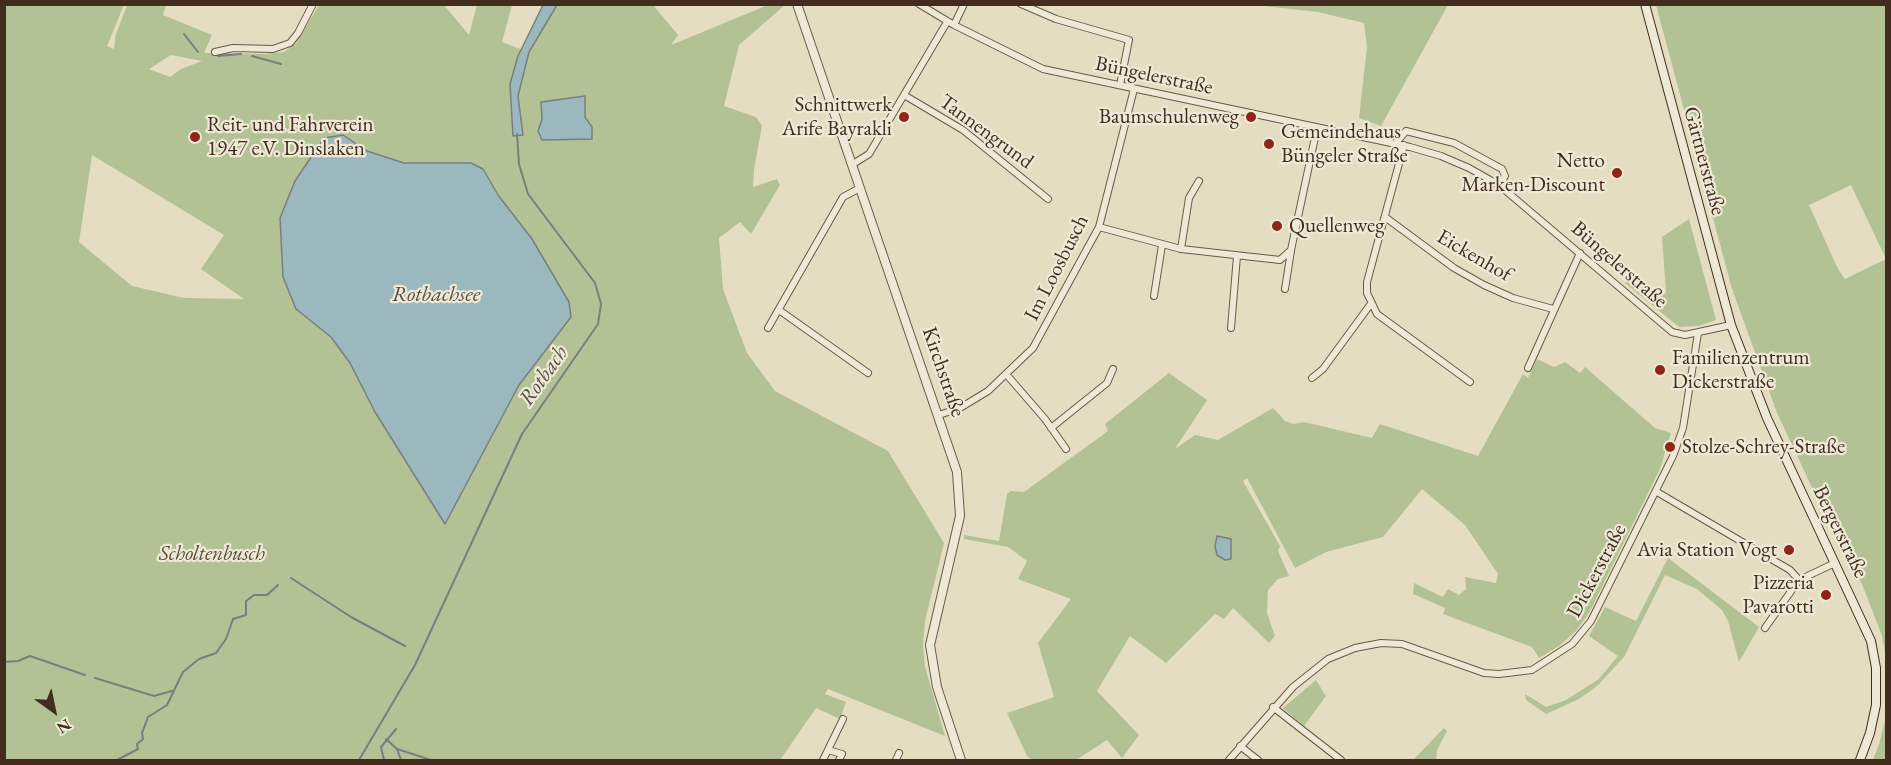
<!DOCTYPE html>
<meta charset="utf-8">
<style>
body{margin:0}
#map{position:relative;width:1891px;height:765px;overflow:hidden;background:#e5ddc2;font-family:"EB Garamond",serif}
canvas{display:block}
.frame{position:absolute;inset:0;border:6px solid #422c1d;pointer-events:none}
.north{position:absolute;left:24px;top:681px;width:60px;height:60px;-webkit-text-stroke:4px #eee9d7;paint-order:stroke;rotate:147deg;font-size:16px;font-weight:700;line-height:24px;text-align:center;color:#422c1d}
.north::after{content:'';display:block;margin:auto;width:21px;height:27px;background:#422c1d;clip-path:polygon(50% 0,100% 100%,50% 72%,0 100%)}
</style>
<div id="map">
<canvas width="1891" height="765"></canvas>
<div class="frame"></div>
<div class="north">N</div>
</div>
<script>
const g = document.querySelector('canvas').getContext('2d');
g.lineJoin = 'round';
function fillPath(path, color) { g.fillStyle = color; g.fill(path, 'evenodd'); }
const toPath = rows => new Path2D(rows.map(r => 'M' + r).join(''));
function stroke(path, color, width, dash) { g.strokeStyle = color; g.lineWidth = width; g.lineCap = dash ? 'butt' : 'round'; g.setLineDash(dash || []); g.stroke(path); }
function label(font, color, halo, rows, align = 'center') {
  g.font = font + ' "EB Garamond",serif'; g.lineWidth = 4.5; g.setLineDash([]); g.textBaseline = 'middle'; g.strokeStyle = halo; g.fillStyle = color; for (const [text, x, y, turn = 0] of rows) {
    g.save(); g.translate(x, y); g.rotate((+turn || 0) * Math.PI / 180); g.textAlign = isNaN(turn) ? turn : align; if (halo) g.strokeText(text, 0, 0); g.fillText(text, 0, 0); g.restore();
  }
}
const green = toPath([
 [4,5,124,5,107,46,114,49,116,34,127,5,166,5,163,15,212,35,204,53,265,54,284,52,296,43,319,5,444,5,469,35,477,5,512,5,502,42,528,52,557,5,653,5,678,35,671,45,768,5,785,5,739,45,724,106,756,117,762,126,754,169,753,187,777,179,780,185,751,234,740,222,719,238,723,289,747,353,775,391,888,451,944,543,925,621,923,645,925,667,945,736,828,689,825,694,846,702,840,719,816,708,780,760,5,760],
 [171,55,202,61,181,69,170,77,149,69],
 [92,155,224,235,201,269,244,299,184,298,132,286,79,242],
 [1255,5,1448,5,1381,126,1359,118,1367,47,1364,23,1318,12],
 [1656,5,1886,5,1886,658,1882,636,1862,584,1846,560,1777,413,1732,289],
 [1851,185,1886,259,1845,279,1838,269,1809,205],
 [1689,219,1716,320,1699,326,1679,327,1625,283,1629,278,1656,299,1666,293,1662,237],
 [1537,359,1554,367,1565,362,1580,373,1585,367,1655,428,1671,433,1660,469,1589,613,1576,631,1559,646,1539,658,1532,647,1443,614,1445,608,1413,594,1414,583,1443,597,1448,589,1459,595,1466,589,1465,577,1496,583,1498,574,1465,525,1422,489,1383,537,1326,552,1295,568,1247,478,1243,481,1280,546,1278,551,1289,576,1278,579,1268,590,1267,613,1275,636,1269,643,1233,608,1224,619,1215,614,1166,663,1130,636,1097,691,1139,735,1122,758,1107,740,1076,760,1032,760,1027,756,1007,713,1054,697,1038,643,1071,599,1018,579,1027,561,1008,547,964,539,964,535,999,541,1007,494,1011,491,1024,492,1108,431,1105,424,1169,373,1207,400,1175,449,1195,435,1218,440,1273,408,1285,421,1294,424,1304,422,1372,438,1380,424,1478,456,1523,374,1528,378],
 [1668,558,1759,627,1739,662,1728,621,1722,610,1697,589,1665,575,1624,657,1597,686,1579,699,1546,714,1526,700,1525,694,1546,707,1566,700,1599,679,1618,656,1589,636,1605,607,1636,621],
 [1316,680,1326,696,1304,726,1283,708],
 [1886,717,1886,760,1873,760,1879,744],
 [1444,728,1447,731,1437,750,1436,760,1413,760]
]);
const water = toPath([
 [543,5,557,5,529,52,518,96,523,135,513,136,510,84,518,56,543,5],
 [585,96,585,117,592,127,592,139,542,140,538,131,542,119,541,102,585,96],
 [343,135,367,151,404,163,471,163,483,169,498,195,532,239,569,302,571,317,519,385,445,524,375,412,350,363,331,337,296,309,283,277,280,218,295,181,324,138,343,135],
 [1217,536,1231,539,1231,559,1225,560,1217,555,1215,546,1217,536]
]);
const stream = toPath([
 [184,34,198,52],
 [218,56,241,54],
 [252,56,281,64],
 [291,578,351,617,405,646],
 [4,662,18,661,30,656,85,675],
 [95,678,154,696,172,691],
 [386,739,397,749,431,760],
 [397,749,401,760],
 [117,760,138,749,137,744,143,739,142,733,148,717,167,705,183,672,199,659,216,653,226,639,233,619,246,615,246,601,254,595,267,595,278,585],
 [359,760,415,665,522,434,598,324,601,304,595,283,528,194,519,164,517,134],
 [384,760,381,747,396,729]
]);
const minor = toPath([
 [919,4,954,25,1043,69,1410,147,1441,156,1469,168,1499,185,1672,332,1685,335,1731,325],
 [1021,4,1056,19,1129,40,1120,85],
 [954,25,964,4],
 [215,52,233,48,273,49,290,43,298,33,313,4],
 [904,95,963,130,1048,199],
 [1395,144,1406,131,1454,143,1502,169,1505,176,1499,185],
 [1404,145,1367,282,1367,293,1377,314,1470,382],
 [853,164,869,154,947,22],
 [1385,217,1454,268,1484,285,1513,298,1553,309],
 [1099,227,1181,249,1280,260,1291,250,1317,128],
 [1181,249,1189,198,1199,181],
 [1285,289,1291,251],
 [1154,296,1162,245],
 [779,310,868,373],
 [768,328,843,197,860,188],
 [1231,328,1237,256],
 [1528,368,1580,253],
 [1006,374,1045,419,1066,449],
 [1312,378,1323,369,1370,305],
 [939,415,960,408,988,391,1033,348,1099,227,1134,89],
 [1051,428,1107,383,1113,369],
 [1657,492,1790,570,1799,580],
 [1765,628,1799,580,1835,563],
 [1273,707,1341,760],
 [1240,746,1258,760],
 [828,750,842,754,839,760],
 [823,760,843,719],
 [896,760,899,753],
 [1229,760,1293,687,1328,659,1355,648,1381,643,1402,644,1484,673,1499,674,1532,670,1572,644,1591,621,1673,456,1683,428,1698,333]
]);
const tertiary = toPath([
 [797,4,957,472,960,516,930,645,937,687,961,760]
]);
const secondary = toPath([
 [1645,4,1731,325,1767,418,1871,641,1876,668,1876,705,1870,733,1860,760]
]);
const markers = [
 [904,117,6,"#8f2418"],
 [1251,117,6,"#8f2418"],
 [195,137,6,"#8f2418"],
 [1269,144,6,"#8f2418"],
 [1617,173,6,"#8f2418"],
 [1277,226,6,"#8f2418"],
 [1660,370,6,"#8f2418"],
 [1670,447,6,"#8f2418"],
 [1789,550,6,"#8f2418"],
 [1826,595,6,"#8f2418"]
];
const streetNames = [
 ["Büngelerstraße",1154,76,12],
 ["Tannengrund",986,132,36],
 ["Gärtnerstraße",1704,161,75],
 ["Eickenhof",1474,256,30],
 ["Büngelerstraße",1619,265,41],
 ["Im Loosbusch",1057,268,-63],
 ["Kirchstraße",943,372,71],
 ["Bergerstraße",1840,532,64],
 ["Dickerstraße",1597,571,-62]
];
const poiNames = [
 ["Schnittwerk",892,105],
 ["Arife Bayrakli",892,129],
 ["Baumschulenweg",1239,117],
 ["Reit- und Fahrverein",207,125,"left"],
 ["1947 e.V. Dinslaken",207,149,"left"],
 ["Gemeindehaus",1281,132,"left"],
 ["Büngeler Straße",1281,156,"left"],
 ["Netto",1605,161],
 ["Marken-Discount",1605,185],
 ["Quellenweg",1289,226,"left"],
 ["Familienzentrum",1672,358,"left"],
 ["Dickerstraße",1672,382,"left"],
 ["Stolze-Schrey-Straße",1682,447,"left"],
 ["Avia Station Vogt",1777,550],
 ["Pizzeria",1814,583],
 ["Pavarotti",1814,607]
];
const parkNames = [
 ["Scholtenbusch",212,554]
];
const waterNames = [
 ["Rotbachsee",436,295],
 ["Rotbach",544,376,-55]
];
fillPath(green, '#b2c295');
fillPath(water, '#9cb8bf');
stroke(water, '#78807e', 1.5);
stroke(stream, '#78807e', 2);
stroke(minor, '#6b5846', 8);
stroke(tertiary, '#6b5846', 10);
stroke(secondary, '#422c1d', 10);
stroke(minor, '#eee9d7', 6);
stroke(tertiary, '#eee9d7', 8);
stroke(secondary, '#eee9d7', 8);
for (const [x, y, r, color] of markers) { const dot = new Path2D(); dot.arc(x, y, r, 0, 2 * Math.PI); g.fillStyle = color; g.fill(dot); stroke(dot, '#eee9d7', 2); }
label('21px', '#422c1d', '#eee9d7', streetNames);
label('21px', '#422c1d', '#eee9d7', poiNames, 'right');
label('italic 21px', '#584a35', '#eee9d7', parkNames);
label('italic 22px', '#584f46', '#eee9d7', waterNames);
</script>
